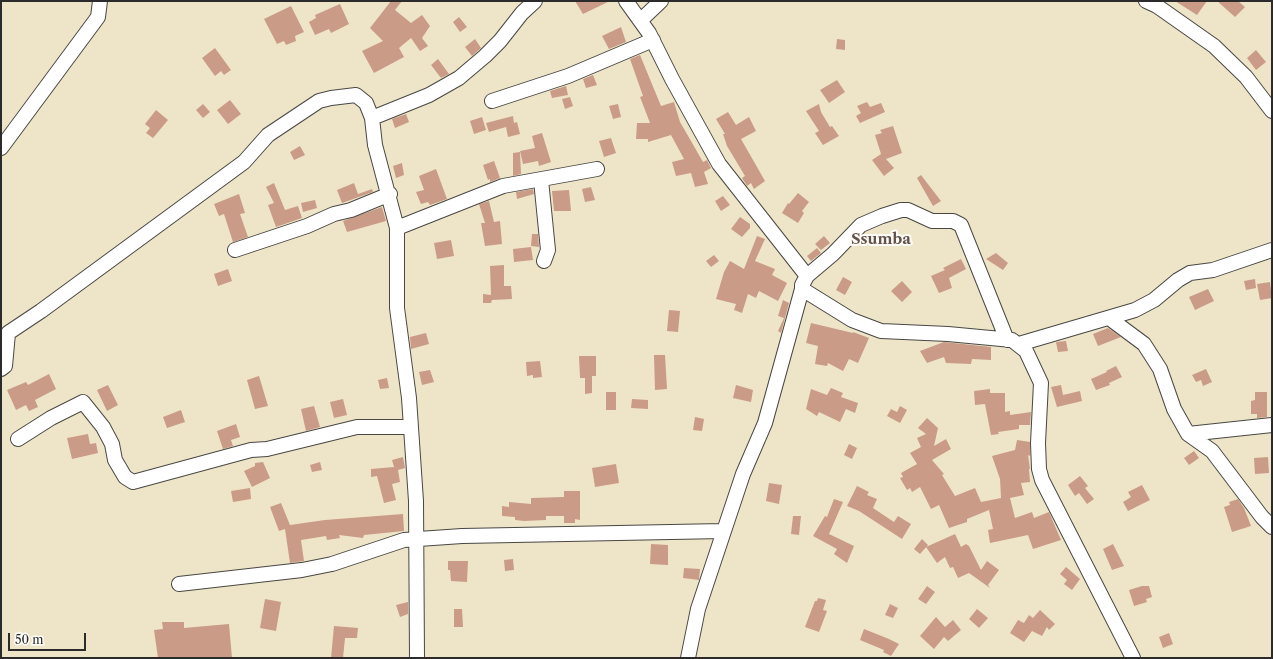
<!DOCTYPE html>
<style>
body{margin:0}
#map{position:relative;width:1273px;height:659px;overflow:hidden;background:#eee5c8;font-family:"Libre Caslon Text",serif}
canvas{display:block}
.frame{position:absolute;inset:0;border:2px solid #2b2b2b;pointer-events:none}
.scale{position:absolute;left:8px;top:633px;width:78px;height:18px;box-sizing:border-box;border:2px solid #2b2b2b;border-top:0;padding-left:5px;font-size:12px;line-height:14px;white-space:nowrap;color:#2b2b2b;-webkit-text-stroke:3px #fdfcf7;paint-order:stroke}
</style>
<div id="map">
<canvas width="1273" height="659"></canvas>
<div class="frame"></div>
<div class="scale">50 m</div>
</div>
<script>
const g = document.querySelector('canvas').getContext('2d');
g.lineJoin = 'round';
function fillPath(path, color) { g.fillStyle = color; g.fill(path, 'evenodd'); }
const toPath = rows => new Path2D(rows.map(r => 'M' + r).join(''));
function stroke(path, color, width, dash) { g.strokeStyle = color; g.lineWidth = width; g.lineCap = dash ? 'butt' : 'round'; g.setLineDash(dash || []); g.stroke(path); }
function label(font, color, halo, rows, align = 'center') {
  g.font = font + ' "Libre Caslon Text",serif'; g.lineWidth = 4; g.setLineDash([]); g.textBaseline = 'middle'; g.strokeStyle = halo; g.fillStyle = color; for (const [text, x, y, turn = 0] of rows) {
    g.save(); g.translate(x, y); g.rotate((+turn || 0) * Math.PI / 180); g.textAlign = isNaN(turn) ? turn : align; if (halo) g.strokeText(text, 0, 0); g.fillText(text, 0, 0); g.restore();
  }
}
const building = toPath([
 [391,1,402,1,395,10,411,23,422,15,430,26,422,38,428,46,420,51,411,38,399,48,404,57,374,73,362,51,383,41,370,28],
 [575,1,610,1,583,14],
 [1175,1,1207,1,1197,15],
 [1217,1,1238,1,1245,7,1235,17],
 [340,4,349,24,331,33,329,29,315,35,309,22,316,18,315,15],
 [291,6,304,32,295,36,296,41,286,45,284,41,277,44,264,19],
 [459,17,467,27,460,32,453,22],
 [621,27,626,42,609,49,602,36],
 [475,39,481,48,472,56,465,47],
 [837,39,845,40,845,50,836,49],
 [215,48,231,70,224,75,221,71,215,76,202,58],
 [1256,50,1266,62,1256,70,1247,58],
 [640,55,661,106,674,102,680,122,691,141,703,162,707,160,711,168,704,172,708,184,695,187,691,173,676,176,672,162,684,159,671,135,648,142,648,139,636,139,637,123,650,123,640,97,643,96,630,59],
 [438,59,449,74,441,78,431,65],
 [593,75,597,85,586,88,583,79],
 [837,80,845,92,829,103,820,90],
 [566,86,568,95,552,98,550,91],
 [570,97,573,106,565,109,562,99],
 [230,100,241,114,228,124,217,110],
 [867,102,870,107,881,103,885,112,860,123,856,116,861,113,857,106],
 [203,104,210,112,203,118,196,110],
 [618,104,621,117,613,119,609,106],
 [819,104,821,112,830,127,832,126,839,136,823,145,815,133,819,131,806,111],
 [156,110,168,120,153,138,146,133,150,128,145,124],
 [728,112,736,125,749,117,756,131,741,139,765,181,754,189,751,183,747,186,742,178,745,176,727,146,723,134,725,134,716,119],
 [406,114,409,122,395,128,392,119],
 [513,116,514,123,517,122,520,134,508,137,506,127,489,132,486,123],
 [482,117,486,130,474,134,470,121],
 [893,126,902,153,886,159,894,168,884,176,872,160,881,154,875,135,882,133,880,130],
 [542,133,551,162,539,166,538,161,523,164,520,151,535,148,532,136],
 [611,138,616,153,604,157,599,141],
 [300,146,305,155,294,160,290,152],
 [520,152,521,174,513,176,513,153],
 [494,161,500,178,490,182,490,179,488,180,483,165],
 [402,163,404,175,396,178,393,166],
 [436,169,447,199,430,205,428,202,421,204,416,192,424,190,419,176],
 [921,175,941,201,933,206,917,178],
 [274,183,285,210,298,206,302,218,276,227,268,205,274,203,266,187],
 [354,183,358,194,372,189,373,192,342,203,337,190],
 [591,187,595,200,585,202,582,189],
 [533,189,534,194,517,199,516,192],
 [569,190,571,211,554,211,552,191],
 [798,193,809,202,802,211,804,213,798,223,782,213,788,203,789,204],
 [239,194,245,213,240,214,248,237,233,242,224,214,219,216,214,204],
 [723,196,730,205,721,211,715,201],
 [315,200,317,208,303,212,301,203],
 [489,201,494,222,500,221,502,244,485,246,481,223,485,223,479,204],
 [382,207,386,221,347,232,343,221],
 [740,217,750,224,750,228,742,237,731,229],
 [532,234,538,234,539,247,531,246],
 [757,236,765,239,755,261,775,269,772,275,787,283,778,301,759,291,756,298,748,294,742,313,734,310,736,304,716,299,724,272,730,261,744,269],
 [824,236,830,243,821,250,815,244],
 [451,240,454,256,437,259,434,243],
 [531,247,533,260,514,262,513,249],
 [817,248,821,253,811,261,807,256],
 [996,253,1008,263,1003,270,986,259],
 [714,255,719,261,711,267,706,261],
 [961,259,966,269,949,278,952,288,939,293,931,276,945,270,943,268],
 [504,265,504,286,511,286,512,299,492,300,491,303,483,303,483,294,491,295,490,266],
 [228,269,232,281,218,286,214,274],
 [843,277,852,282,845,295,836,290],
 [1255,279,1256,288,1246,290,1244,281],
 [902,281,912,292,902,302,891,291],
 [1270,282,1272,298,1260,300,1257,284],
 [1208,289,1214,301,1195,310,1189,297],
 [783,300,789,303,781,333,778,331,784,318,778,316],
 [669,310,680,311,678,332,667,331],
 [811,323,853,333,853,332,869,338,858,363,849,359,843,371,828,363,827,366,815,364,818,346,806,343],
 [1108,328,1121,337,1098,346,1093,334],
 [426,333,429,344,411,349,410,337],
 [1066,341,1068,351,1058,352,1056,342],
 [944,342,991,347,991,360,972,359,971,364,946,363,944,357,927,363,920,351],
 [654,355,665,355,667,389,655,390],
 [579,356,596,356,596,376,592,376,592,393,585,394,585,378,580,378],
 [540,361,542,377,533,378,533,375,527,376,526,362],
 [1116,366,1122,377,1109,383,1110,385,1096,390,1091,379,1107,372,1106,371],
 [1206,369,1212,382,1203,386,1201,380,1196,382,1192,375],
 [430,370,434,382,422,385,419,372],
 [49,374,56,389,35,400,38,407,29,411,26,405,16,410,7,390,26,382,28,385],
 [259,376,268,406,255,409,247,380],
 [387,378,389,388,380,389,378,380],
 [108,385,118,405,107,411,97,390],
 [736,385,753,390,751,402,733,398],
 [1061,385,1063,395,1080,391,1082,401,1057,407,1051,387],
 [831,388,843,393,841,397,858,403,855,413,846,409,840,422,819,412,817,416,806,409,811,389,827,395],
 [990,389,990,393,1005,393,1005,412,1010,411,1010,415,1031,412,1030,425,1019,425,1019,429,998,432,999,434,991,435,985,404,975,405,974,391],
 [606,392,616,392,616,410,606,410],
 [1255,392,1267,392,1267,417,1257,418,1257,414,1251,414,1251,401,1255,400],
 [343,399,347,415,334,418,330,402],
 [632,399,648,400,648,409,631,408],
 [314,406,320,427,306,431,301,409],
 [900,406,907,410,900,423,887,416,891,409,897,412],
 [181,410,185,422,167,428,163,417],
 [695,417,704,419,702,431,693,430],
 [927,418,938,428,934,446,946,439,951,449,932,460,944,474,942,475,955,496,975,488,981,502,1001,498,1000,479,992,456,1015,450,1017,440,1030,442,1030,456,1028,455,1030,469,1029,469,1030,482,1021,483,1024,495,1010,498,1015,518,1032,512,1034,518,1049,512,1061,540,1033,549,1028,535,990,543,988,530,993,529,989,510,967,519,967,522,949,528,939,505,931,509,920,487,912,492,910,488,907,490,900,478,903,477,901,473,917,464,910,453,921,447,917,438,926,434,918,428],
 [236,424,240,437,231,440,233,446,223,449,217,431],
 [88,434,90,444,96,443,98,453,72,459,67,438],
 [849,444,857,448,852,459,844,455],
 [1194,451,1199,458,1189,465,1184,458],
 [403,457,405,468,398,470,400,482,392,484,396,500,384,503,377,476,371,477,371,469,394,467,392,460],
 [1268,457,1269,473,1255,474,1254,458],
 [263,462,270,478,252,487,244,471,255,466,255,463],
 [320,462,322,470,312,472,310,465],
 [616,464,619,483,595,487,592,468],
 [1080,476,1088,486,1085,488,1094,499,1087,504,1079,493,1075,496,1068,485],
 [769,483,782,485,779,504,766,501],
 [1142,485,1150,500,1128,511,1123,502,1131,497,1128,492],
 [857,486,869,492,867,495,877,499,873,508,894,522,898,516,911,524,902,539,859,511,847,506],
 [250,488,251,499,233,502,231,491],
 [564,491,580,491,580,520,575,519,575,523,564,523,564,516,546,516,546,520,524,521,515,520,515,517,502,516,502,506,509,507,509,502,531,504,531,498,564,497],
 [834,499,843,502,829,534,854,546,847,563,834,554,837,549,813,536,825,516,827,517],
 [1238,499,1244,508,1251,526,1232,532,1224,507,1230,505,1229,502],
 [281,503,290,525,325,520,403,514,404,531,364,535,363,538,339,535,340,538,327,540,326,536,301,540,304,561,290,563,285,529,279,531,270,507],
 [793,516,801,516,799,535,791,534],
 [955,534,961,547,966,544,969,546,981,570,987,561,999,570,988,585,990,588,969,573,958,578,953,567,950,568,945,557,937,563,926,547],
 [922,539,928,545,920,554,914,549],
 [651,544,668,545,668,565,650,564],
 [1113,544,1124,566,1112,570,1103,549],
 [513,559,514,570,505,571,504,560],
 [448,561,468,561,467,582,451,581,450,570,448,570],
 [1066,567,1080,579,1072,590,1064,584,1067,580,1060,574],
 [684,568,700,569,699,580,683,578],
 [927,586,935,592,926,604,918,599],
 [1142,586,1149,586,1152,597,1146,599,1147,602,1134,606,1129,590],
 [818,598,826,600,823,610,827,611,819,632,805,627,815,601,817,601],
 [265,599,281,602,276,631,260,628],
 [408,602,408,614,400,617,396,605],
 [890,604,898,608,893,618,885,615],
 [454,609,462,609,463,627,454,627],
 [977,609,988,618,979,628,969,619],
 [1040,610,1055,624,1049,630,1047,627,1042,636,1032,631,1024,642,1010,633,1018,620,1024,623,1029,615,1033,618],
 [936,617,945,627,953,620,961,630,948,641,944,637,934,649,920,636],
 [162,622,184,622,184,628,229,624,232,658,158,658,154,630,163,629],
 [334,626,358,628,357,638,345,638,343,658,331,658],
 [864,629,889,639,899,644,891,656,883,652,884,650,860,640],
 [1169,633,1173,644,1163,648,1159,637]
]);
const minor = toPath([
 [626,1,649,33,672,79,719,164,807,276],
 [1146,1,1157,6,1214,46,1246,77,1272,111],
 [641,20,661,1],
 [492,101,568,76,653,40],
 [372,118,375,145,397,228,397,308,409,398,416,501,417,658],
 [1,148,98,17,100,1],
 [541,180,548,250,544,261],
 [397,228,503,186,597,169],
 [235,250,307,226,334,214,351,210,390,194],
 [802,289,852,320,881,331,948,334,1012,340,1026,351,1041,383,1038,443,1039,469,1042,480,1133,658],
 [1109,318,1144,344,1160,369,1174,409,1188,434,1212,451,1262,517,1272,527],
 [1019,344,1135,310,1154,300,1178,280,1190,273,1213,270,1272,250],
 [1,369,5,366,8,333,41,311,244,162,268,135,319,101,331,98,356,95,366,103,372,118,429,95,459,78,485,56,500,41,522,13,535,1],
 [1188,434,1272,425],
 [18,439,51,418,83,402,103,427,112,444,115,460,125,477,133,482,251,450,267,449,357,427,411,427],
 [179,584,302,570,332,564,404,540,462,536,723,531],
 [688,658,698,609,743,474,765,423,802,289,802,285,807,276,833,254,861,225,882,216,901,210,908,210,932,221,953,221,961,225,1007,340]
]);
const quarterNames = [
 ["Ssumba",881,240]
];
fillPath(building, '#ca9b87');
stroke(minor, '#484743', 16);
stroke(minor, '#fff', 14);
label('bold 15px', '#63524b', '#fdfcf7', quarterNames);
</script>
